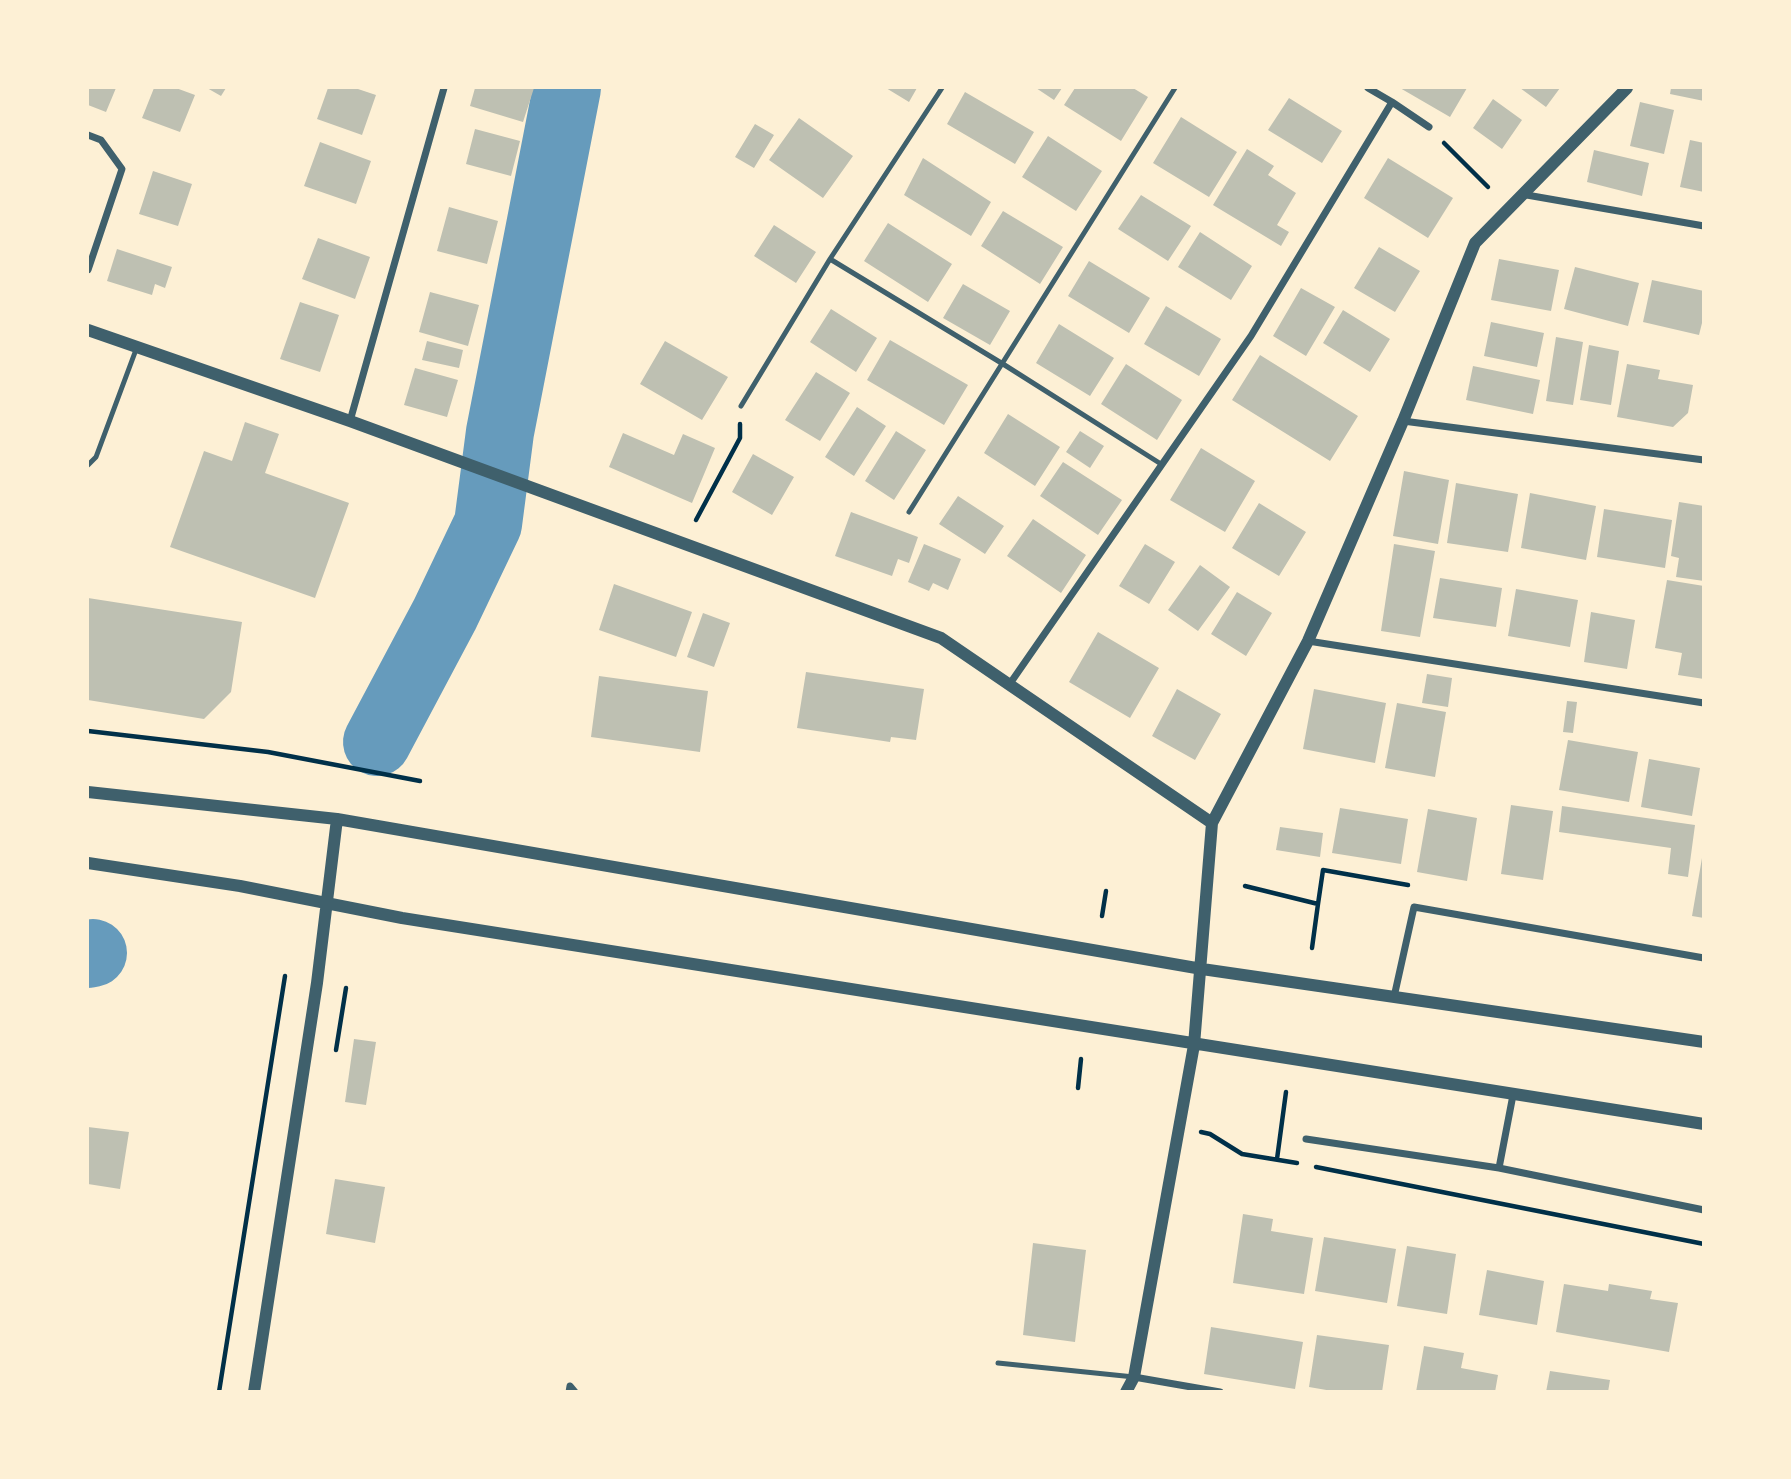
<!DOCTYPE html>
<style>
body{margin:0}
#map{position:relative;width:1791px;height:1479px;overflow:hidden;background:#fdf0d5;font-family:"IBM Plex Sans",sans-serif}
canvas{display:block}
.frame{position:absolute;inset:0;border:89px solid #fdf0d5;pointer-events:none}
</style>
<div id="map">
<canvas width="1791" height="1479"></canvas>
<div class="frame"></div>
</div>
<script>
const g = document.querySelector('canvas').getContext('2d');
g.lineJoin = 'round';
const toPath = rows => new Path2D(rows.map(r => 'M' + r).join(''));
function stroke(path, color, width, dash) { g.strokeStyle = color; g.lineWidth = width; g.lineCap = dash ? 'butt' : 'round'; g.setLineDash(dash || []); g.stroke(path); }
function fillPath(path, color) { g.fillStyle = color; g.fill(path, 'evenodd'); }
const river = toPath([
 [377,742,445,614,488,524,500,432,567,88],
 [88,954,93,953]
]);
const building = toPath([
 [88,88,116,88,106,112,88,105],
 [154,88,176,88,195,95,180,132,142,118],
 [207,88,226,88,221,96],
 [328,88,355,88,376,95,362,135,317,119],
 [475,88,534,88,523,122,470,106],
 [886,88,917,88,909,102],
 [1036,88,1062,88,1054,100],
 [1075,88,1133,88,1148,97,1121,141,1064,105],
 [1400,88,1467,88,1450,117],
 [1520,88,1560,88,1546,107],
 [1671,88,1704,89,1704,101,1670,94],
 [965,92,1034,132,1015,164,947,124],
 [1289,98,1342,131,1322,163,1268,130],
 [1493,99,1522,120,1502,149,1473,128],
 [1640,102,1674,110,1664,154,1630,146],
 [1181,117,1237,152,1209,197,1153,163],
 [799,118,853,156,823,198,769,160],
 [755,124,774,135,754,168,735,157],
 [475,129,520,141,511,176,466,164],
 [1048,136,1102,171,1076,211,1022,177],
 [1690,140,1704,143,1704,192,1680,187],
 [320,142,371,161,356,204,304,186],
 [1247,149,1274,166,1268,175,1296,193,1277,225,1289,232,1281,246,1213,205],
 [1594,150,1649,163,1642,196,1587,182],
 [923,158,991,202,971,236,904,195],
 [1388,158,1453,198,1428,238,1364,198],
 [153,171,192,184,178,226,139,214],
 [1141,195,1191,226,1168,261,1118,229],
 [449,207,498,221,487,264,437,251],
 [1003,211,1063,247,1040,284,981,246],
 [888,223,952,264,928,302,864,261],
 [774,225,816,252,796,283,754,256],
 [1200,232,1252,266,1231,300,1178,267],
 [318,238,370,257,355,299,302,279],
 [1379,247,1420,271,1395,312,1354,288],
 [117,249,172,267,165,288,155,284,152,295,107,281],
 [1499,259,1559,270,1551,311,1491,300],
 [1089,261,1150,298,1129,333,1068,296],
 [1575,267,1639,283,1628,326,1564,309],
 [1652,280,1704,291,1704,315,1699,335,1643,322],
 [963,284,1010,311,990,345,943,318],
 [1301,288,1335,307,1306,356,1273,336],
 [430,292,479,305,468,346,419,332],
 [300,302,339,315,320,372,280,359],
 [1166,306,1221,339,1199,376,1144,344],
 [831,309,877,338,856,372,810,342],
 [1343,310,1390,339,1370,372,1323,343],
 [1491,322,1544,333,1537,367,1484,356],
 [1059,324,1114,358,1090,396,1036,363],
 [1556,337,1583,342,1573,405,1546,401],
 [890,340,968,385,944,425,867,380],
 [427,341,463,350,459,368,422,360],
 [665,341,728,377,702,420,640,384],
 [1589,345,1619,351,1611,405,1580,400],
 [1260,355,1358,416,1330,461,1232,400],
 [1126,364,1182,400,1157,440,1101,404],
 [1627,364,1660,370,1658,379,1693,385,1688,413,1673,427,1617,417],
 [1473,366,1540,380,1533,414,1466,400],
 [415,368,458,380,447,417,404,405],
 [816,372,850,393,820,441,785,420],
 [857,407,886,426,854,476,825,457],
 [1008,414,1060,447,1035,486,984,453],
 [245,422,279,434,265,473,349,503,315,598,170,547,204,451,232,461],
 [896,431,926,450,894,500,865,481],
 [1080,431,1104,446,1090,468,1066,452],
 [623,433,674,455,683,434,715,448,692,503,609,467],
 [1201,448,1255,481,1225,532,1170,500],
 [753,454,794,477,772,515,732,492],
 [1063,462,1122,500,1098,535,1040,496],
 [1404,471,1449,480,1438,544,1393,536],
 [1456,483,1518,494,1508,552,1447,543],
 [1530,493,1596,506,1586,560,1521,548],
 [958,496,1004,526,985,554,939,524],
 [1679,502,1704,506,1704,581,1676,577,1679,558,1671,556],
 [1259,503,1306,532,1279,576,1232,548],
 [1604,509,1672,520,1665,568,1597,557],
 [851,512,918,537,909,563,898,559,892,576,835,556],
 [1033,519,1086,555,1061,593,1007,556],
 [924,544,961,559,948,590,933,583,929,591,908,582],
 [1145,544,1175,562,1149,604,1119,586],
 [1394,544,1435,551,1420,637,1381,631],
 [1200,565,1230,587,1198,631,1168,610],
 [1440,578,1502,588,1496,627,1433,618],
 [1667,580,1704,586,1704,679,1678,675,1682,653,1655,648],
 [614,584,692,612,676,657,599,630],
 [1516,589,1578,600,1570,647,1508,636],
 [1237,592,1272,613,1246,656,1211,634],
 [88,598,242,622,231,692,204,719,88,700],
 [1591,612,1635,620,1627,669,1584,662],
 [703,613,730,623,714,667,687,657],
 [1098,632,1159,668,1130,718,1069,682],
 [806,672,924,689,916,740,891,737,890,742,797,728],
 [1427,674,1452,678,1448,707,1422,703],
 [599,676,708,691,700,752,591,737],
 [1177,689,1221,714,1195,760,1152,736],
 [1314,689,1386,703,1375,763,1303,749],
 [1567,701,1577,702,1573,733,1563,732],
 [1397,703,1446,712,1435,777,1385,768],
 [1568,740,1638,752,1629,802,1559,790],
 [1649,759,1700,768,1692,816,1641,807],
 [1511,805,1553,811,1543,880,1501,874],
 [1562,806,1695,825,1688,877,1668,874,1671,848,1559,832],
 [1340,808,1408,819,1401,864,1332,853],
 [1428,809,1477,818,1467,881,1417,872],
 [1280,827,1323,833,1320,857,1276,850],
 [1702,858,1704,858,1704,918,1692,916],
 [354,1039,376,1042,366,1105,345,1102],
 [88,1127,129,1132,120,1189,88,1184],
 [335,1179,385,1187,375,1243,326,1234],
 [1243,1214,1273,1219,1271,1231,1313,1238,1304,1294,1233,1283],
 [1324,1237,1396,1249,1387,1303,1315,1291],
 [1033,1243,1086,1250,1075,1342,1023,1335],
 [1407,1246,1456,1254,1447,1314,1397,1306],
 [1487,1270,1544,1281,1537,1325,1479,1315],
 [1564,1284,1608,1291,1609,1284,1652,1291,1650,1299,1678,1303,1669,1352,1556,1332],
 [1211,1327,1303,1342,1295,1389,1204,1374],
 [1317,1335,1389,1345,1382,1392,1338,1392,1309,1387],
 [1424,1346,1464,1353,1461,1368,1498,1375,1495,1392,1416,1392],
 [1550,1371,1610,1380,1608,1392,1546,1392]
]);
const path = toPath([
 [1444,143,1488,187],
 [696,520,740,438,740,424],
 [88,731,268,752,420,781],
 [1245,886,1318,904,1323,870,1408,885],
 [1102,916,1106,891],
 [1312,948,1318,904],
 [336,1050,346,988],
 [1078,1088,1081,1059],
 [1201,1132,1210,1134,1242,1154,1297,1163],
 [1277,1159,1286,1092],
 [1316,1167,1704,1244],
 [219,1392,285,976]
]);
const service = toPath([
 [830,259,1003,364,1161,464],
 [741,406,830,259,942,88],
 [88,465,96,457,137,347],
 [909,512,1175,88],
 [998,1363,1134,1377]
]);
const minor = toPath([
 [1392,102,1429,127],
 [88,135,101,140,122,169,88,270],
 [1521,194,1704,226],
 [350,421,444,88],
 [1403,421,1704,460],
 [1308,641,1704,703],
 [1009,685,1251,336,1392,102,1368,88],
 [1394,997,1414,907,1704,958],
 [1306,1139,1499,1168,1704,1210],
 [1499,1168,1513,1095],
 [1134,1377,1220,1392],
 [569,1392,570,1386,575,1392]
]);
const tertiary = toPath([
 [88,330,350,421,941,638,1212,823],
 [88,792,337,819,1202,969,1704,1042],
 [88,863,240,886,402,918,1704,1124],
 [254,1392,317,983,337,819],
 [1126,1392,1134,1377,1194,1045,1212,823,1308,641,1403,421,1475,243,1627,88]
]);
stroke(river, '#669bbc', 68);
fillPath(building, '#bec0b2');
stroke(path, '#003049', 4.5);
stroke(service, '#3f606c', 5);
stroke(minor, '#3f606c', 7);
stroke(tertiary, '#3f606c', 12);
</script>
